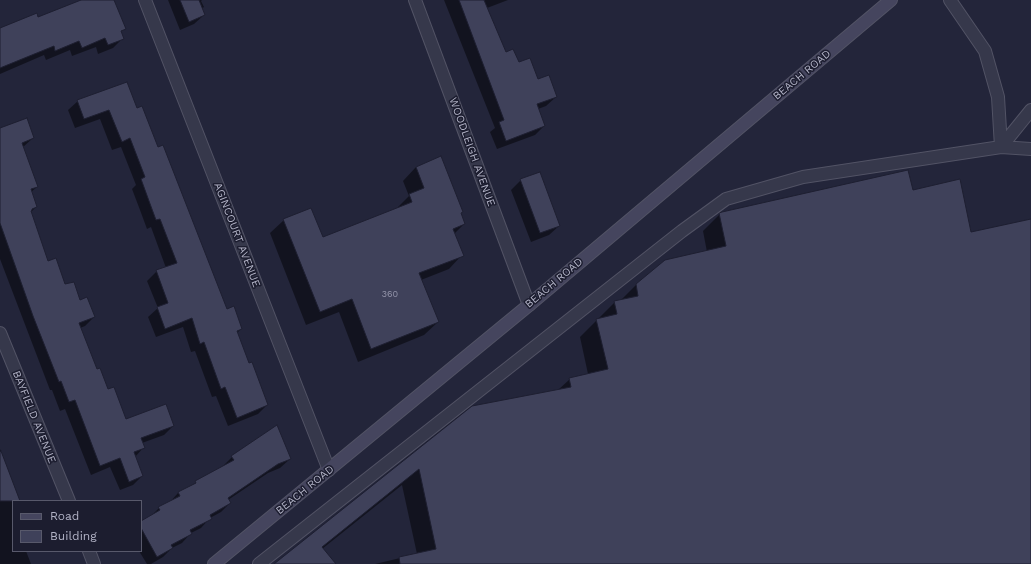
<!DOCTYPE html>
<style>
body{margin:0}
#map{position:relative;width:1031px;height:564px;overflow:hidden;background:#23253a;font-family:"Work Sans",sans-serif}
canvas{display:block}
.legend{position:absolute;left:12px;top:500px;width:130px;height:52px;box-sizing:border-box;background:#1c1d2f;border:1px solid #58596b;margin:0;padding:5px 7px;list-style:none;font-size:12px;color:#b2b3c6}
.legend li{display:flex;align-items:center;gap:8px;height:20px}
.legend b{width:20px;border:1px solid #58596b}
</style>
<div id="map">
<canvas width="1031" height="564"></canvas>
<ul class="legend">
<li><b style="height:5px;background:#45455e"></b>Road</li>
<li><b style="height:11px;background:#3f415a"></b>Building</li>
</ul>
</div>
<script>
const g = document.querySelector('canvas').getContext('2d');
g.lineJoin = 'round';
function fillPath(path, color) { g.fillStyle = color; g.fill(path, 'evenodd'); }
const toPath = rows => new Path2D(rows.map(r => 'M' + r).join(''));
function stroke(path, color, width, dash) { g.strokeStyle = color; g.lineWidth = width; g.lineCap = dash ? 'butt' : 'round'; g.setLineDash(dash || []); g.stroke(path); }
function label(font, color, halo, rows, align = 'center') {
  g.font = font + ' "Work Sans",sans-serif'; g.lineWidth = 3; g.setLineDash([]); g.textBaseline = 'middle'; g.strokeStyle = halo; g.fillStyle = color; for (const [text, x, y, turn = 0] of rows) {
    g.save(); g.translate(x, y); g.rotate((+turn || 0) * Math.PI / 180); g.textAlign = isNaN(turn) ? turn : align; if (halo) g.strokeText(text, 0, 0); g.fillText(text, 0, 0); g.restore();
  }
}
const shadow = toPath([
 [82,0,113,0,124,28,120,32,123,38,113,48,98,54,96,47,72,56,70,50,46,60,44,55,0,74,0,32,38,19],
 [168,0,202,0,201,1,204,7,201,9,204,15,194,24,180,30],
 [444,0,508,0,487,8,505,53,556,97,546,106,538,109,544,126,535,135,497,149,490,132,495,128],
 [78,101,136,110,227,310,241,329,237,333,248,364,267,405,258,414,228,426,216,396,212,397,195,351,191,352,183,327,156,337,148,317,158,308,147,281,157,271,166,268,151,227,147,229,140,210,132,189,136,185,121,147,112,150,100,119,75,128,68,110],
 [0,129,33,138,22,148,37,187,31,192,36,207,30,213,47,262,65,286,94,317,85,326,80,328,96,370,107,391,125,420,173,426,164,435,142,443,144,447,135,457,142,476,133,485,120,490,110,467,91,475,65,409,60,411,52,390,50,390,0,259],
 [416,167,460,213,464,224,454,234,462,255,449,269,421,280,438,322,424,335,358,362,339,312,306,325,270,233,284,220,322,239,396,209,409,196,403,181],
 [521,180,559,226,549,235,531,242,511,190],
 [912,191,970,233,1031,220,1031,564,375,564,417,554,402,485,322,549,335,564,276,564,472,407,558,390,570,379,588,374,580,337,615,302,620,301,636,285,707,252,703,231,720,214],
 [0,449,20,501,13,501,13,551,26,551,31,564,0,564],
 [232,457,290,459,280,468,268,473,228,500,230,503,221,512,210,518,201,528,191,533,182,543,172,548,163,557,151,564,147,564,139,551,141,551,141,522,150,517,159,508,169,503,178,493,223,467,223,466]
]);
const building = toPath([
 [81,0,114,0,126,29,121,31,124,39,108,45,105,38,82,48,79,41,55,51,54,46,0,68,0,28,37,13,38,17,81,0],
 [180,0,199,0,205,15,189,22,180,0],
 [459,0,484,0,506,52,513,49,519,62,530,58,538,79,549,75,557,97,537,104,545,126,506,141,499,122,504,120,459,0],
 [127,82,137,108,142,106,158,147,163,145,227,309,234,306,242,329,237,331,249,363,252,362,268,405,237,418,225,387,221,389,204,342,200,344,192,318,165,329,157,307,168,303,156,270,177,263,160,219,156,220,149,201,141,179,145,177,130,138,122,142,109,110,84,119,77,100,127,82],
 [27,118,34,138,22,143,38,187,31,189,37,207,32,209,32,210,31,211,48,261,56,258,65,284,74,282,80,300,87,297,95,317,79,323,97,369,100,368,108,389,114,387,126,419,166,404,174,426,141,438,145,448,134,452,143,476,129,482,120,458,100,466,75,400,69,402,61,381,59,382,33,316,0,223,0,128,27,118],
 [441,156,463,212,461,213,465,224,453,229,464,256,419,273,439,322,371,349,352,299,320,312,283,219,311,208,323,237,412,202,409,194,424,188,416,167,441,156],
 [908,170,913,190,960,179,971,232,1031,219,1031,564,400,564,399,557,436,549,419,469,322,547,336,564,274,564,472,406,571,387,569,378,608,369,596,319,617,314,614,301,638,296,636,284,665,260,726,246,719,213,722,212,908,170],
 [540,172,560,226,540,233,520,179,540,172],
 [277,425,291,459,278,464,228,498,231,503,210,515,212,519,190,530,192,534,171,545,173,548,157,557,141,528,141,521,160,510,158,507,180,496,178,492,196,483,195,481,234,460,231,456,277,425],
 [1,451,20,501,0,501,0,452,1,451]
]);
const lane = toPath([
 [950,0,985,51,998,97,1001,147],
 [1001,147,1031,110],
 [259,564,682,231,726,199,803,177,1001,147,1031,149]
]);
const street = toPath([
 [145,0,329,470],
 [415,0,529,305],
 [0,333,69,501],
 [89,551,94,564]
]);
const secondary = toPath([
 [214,564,529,305,891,0]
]);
const numberNames = [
 ["360",390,294]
];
const streetNames = [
 ["BEACH ROAD",802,75,-40],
 ["WOODLEIGH AVENUE",472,152,70],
 ["AGINCOURT AVENUE",237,235,69],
 ["BEACH ROAD",554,283,-40],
 ["BAYFIELD AVENUE",34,417,68],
 ["BEACH ROAD",305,490,-39]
];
fillPath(shadow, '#0007');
fillPath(building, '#3f415a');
stroke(building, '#1e1f31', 1);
stroke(lane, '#525365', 14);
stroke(street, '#525365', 14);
stroke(secondary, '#525365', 14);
stroke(lane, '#36384b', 12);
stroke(street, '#36384b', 12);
stroke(secondary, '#45455e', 12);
label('9px', '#9596ab', null, numberNames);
label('11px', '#b2b3c6', '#1c1d2f', streetNames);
</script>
